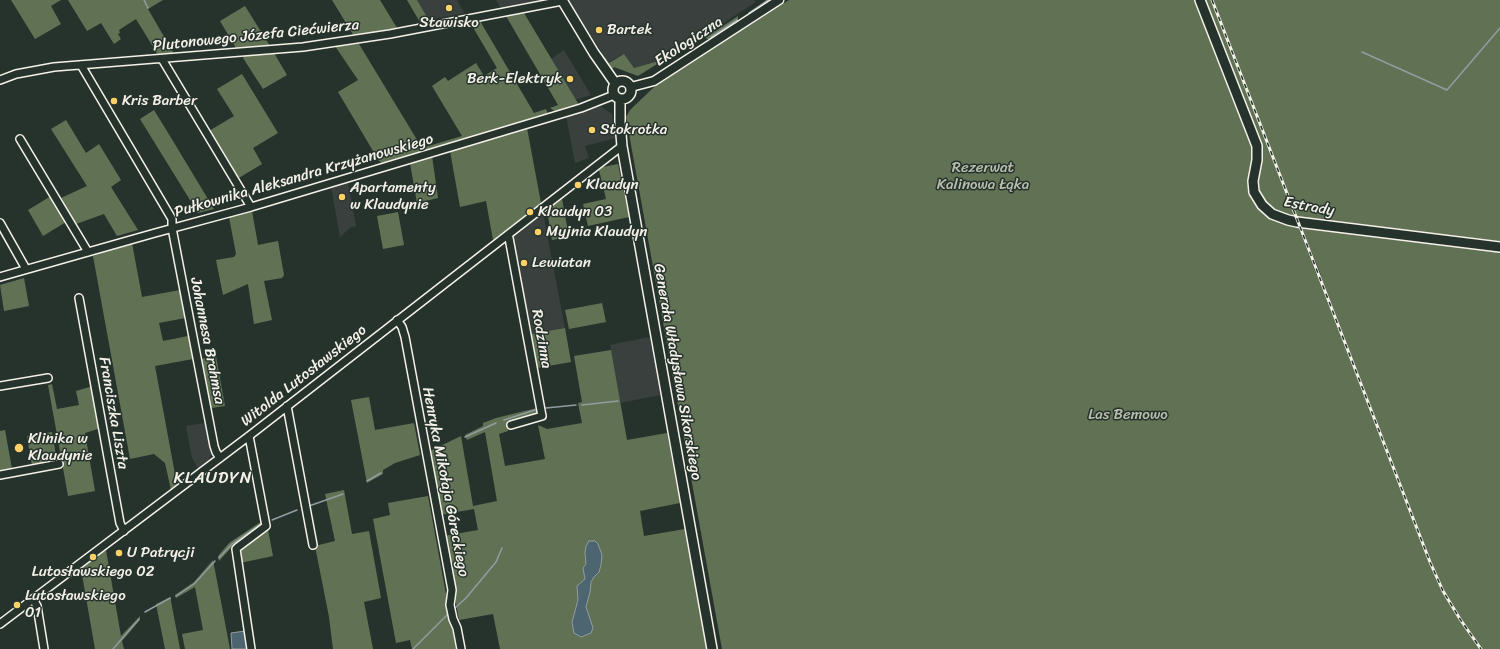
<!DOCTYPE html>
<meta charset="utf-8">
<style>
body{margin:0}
canvas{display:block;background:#26332d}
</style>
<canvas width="1500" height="649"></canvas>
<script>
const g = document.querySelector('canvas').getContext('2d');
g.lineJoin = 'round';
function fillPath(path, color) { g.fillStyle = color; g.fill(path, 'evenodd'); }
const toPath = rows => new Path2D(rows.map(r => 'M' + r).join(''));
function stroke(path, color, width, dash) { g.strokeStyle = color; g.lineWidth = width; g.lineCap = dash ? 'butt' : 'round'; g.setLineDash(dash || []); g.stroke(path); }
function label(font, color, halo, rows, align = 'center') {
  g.font = font + ' Sriracha,sans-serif'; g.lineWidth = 3; g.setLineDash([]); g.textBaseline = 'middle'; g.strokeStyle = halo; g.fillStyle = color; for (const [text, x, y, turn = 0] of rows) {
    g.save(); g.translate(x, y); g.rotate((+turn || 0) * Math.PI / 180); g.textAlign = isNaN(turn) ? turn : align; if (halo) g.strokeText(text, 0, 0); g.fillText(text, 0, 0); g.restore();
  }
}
const built = toPath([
 [417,0,457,0,464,13,429,20],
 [496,0,549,0,501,9],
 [568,0,754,0,756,2,691,44,683,44,655,62,634,68,624,54,608,62],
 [564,50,591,95,575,100,551,59],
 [599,105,612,114,616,138,585,146,589,158,575,163,566,116],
 [348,182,356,226,351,227,340,237,331,187],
 [543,213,565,328,531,334,512,237],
 [1298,226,1301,226,1321,275,1317,276],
 [650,337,660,395,620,403,610,345],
 [205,423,211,455,208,461,198,469,192,458,186,426]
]);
const green = toPath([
 [11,0,61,0,51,6,61,24,35,39],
 [68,0,163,0,148,9,174,54,158,55,136,19,119,30,120,33,118,34,121,39,114,44,101,23,87,31],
 [332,0,380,0,397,28,354,36],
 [407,0,417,0,430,22,421,24],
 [789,0,1197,0,1251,140,1253,147,1249,182,1253,196,1298,226,1317,276,1321,275,1301,226,1500,252,1500,649,722,649,626,117,630,110,653,88],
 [1203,0,1500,0,1500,243,1382,229,1352,224,1292,217,1274,210,1267,205,1257,187,1256,179,1259,159],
 [245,6,270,46,236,48,220,21],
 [524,13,579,105,556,112,550,108,558,105,506,16],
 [738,16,738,22,712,39,710,40,705,38],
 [480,21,534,113,546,109,548,114,382,163,379,161,338,92,358,80,335,46,359,44,422,148,462,136,432,86,445,77,448,81,476,63,484,76,497,68,471,24],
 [683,44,689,44,638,76,614,67,612,70,603,59,601,52,609,63,624,54,634,68,655,62],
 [274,53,287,75,263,89,243,58,244,55],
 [242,74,278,133,253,148,262,164,237,179,209,131,234,116,217,89],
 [154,110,173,141,214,209,198,213,140,119],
 [66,120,86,153,99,144,121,180,111,187,138,230,117,236,104,214,76,224,61,198,87,186,51,129],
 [527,128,541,203,493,240,486,201,460,207,450,151],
 [432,156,438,198,417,203,410,163],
 [618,164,629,217,588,226,583,204,606,199,599,170,603,167],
 [51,196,66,222,43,236,28,210],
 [562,199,569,237,552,240,547,210],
 [252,211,258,245,278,241,284,275,282,278,264,281,272,320,254,324,248,284,223,295,216,260,234,257,236,254,229,217],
 [398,212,404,245,383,249,377,216],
 [132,243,142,297,180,290,185,318,159,323,163,341,188,336,193,359,155,366,177,485,171,490,165,463,154,454,130,459,93,256],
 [24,278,29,306,4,311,0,285],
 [602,303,606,322,569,329,565,310],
 [565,328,571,362,537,368,531,334],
 [611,350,627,440,667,433,680,503,640,511,644,536,685,529,707,649,665,649,664,641,665,649,500,649,493,614,459,620,444,536,478,530,474,509,440,515,436,493,438,492,430,451,461,436,473,506,497,501,485,432,467,440,465,435,483,426,483,423,496,418,537,408,538,413,535,414,507,422,508,431,499,434,505,466,545,459,538,425,547,429,582,423,578,403,582,402,574,356],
 [216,356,225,406,211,408,201,359],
 [52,384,57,409,79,405,76,391,93,386,101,428,85,433,95,491,68,496,48,385],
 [369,397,375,430,414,423,420,455,395,463,383,470,383,474,367,483,351,400],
 [5,430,12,469,0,471,0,431],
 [52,432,57,461,32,466,27,436],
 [344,490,352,534,369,531,381,598,364,602,373,649,333,649,329,617,315,546,335,541,325,494],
 [428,496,456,649,412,649,410,640,396,643,373,519,390,515,388,503],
 [262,521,262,526,231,548,219,561,218,556,229,543],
 [268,530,273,556,240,563,239,555,242,547],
 [106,550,121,636,140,616,140,620,122,641,124,649,95,649,81,569],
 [213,560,230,649,185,649,182,634,203,630,195,587,176,598,175,595,194,582],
 [171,597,171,601,180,649,165,649,156,604]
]);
const water = toPath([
 [589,541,595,541,598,544,602,555,601,565,599,572,594,577,591,582,590,592,586,607,593,628,591,633,581,637,574,633,572,622,578,600,577,586,585,579,583,568,586,564,585,553,586,546,589,541],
 [245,631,248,649,232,649,231,633,245,631]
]);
const stream = toPath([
 [144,0,148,8],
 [749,13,768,0],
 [711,37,737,20],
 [1362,52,1447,90,1500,28],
 [582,405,618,401],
 [546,408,576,405],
 [504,420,535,410],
 [465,437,496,423],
 [367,481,381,473],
 [309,506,343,494],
 [272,520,297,510],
 [219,558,232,544,262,523],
 [176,596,194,584,215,561],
 [455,608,466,598,496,562,502,548],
 [145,612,170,598],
 [113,649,139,619],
 [413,649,448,614]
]);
const minor = toPath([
 [162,59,251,207],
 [81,65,172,219,172,228,214,446,216,452,220,458],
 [0,80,16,74,54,67,303,47,390,34,562,1],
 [20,139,88,252],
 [0,223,26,269],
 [507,236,509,238,542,416,511,425],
 [0,277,155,233,251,207,581,108,614,95],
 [79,298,120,523,124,531],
 [397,320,402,327,405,337,452,590,450,605,453,619,457,628,461,649],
 [0,386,48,378],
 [287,406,313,545],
 [249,436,266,526,238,547,236,549,251,649],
 [0,475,59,464],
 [33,599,37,606,44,649],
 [0,624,249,436,622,146]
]);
const tertiary = toPath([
 [631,87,654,81,779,0]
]);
const secondary = toPath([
 [562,0,594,53,615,83],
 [1200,0,1257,146,1257,160,1253,181,1254,192,1262,205,1272,214,1288,220,1297,222,1500,247],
 '613 90a9 9 0 1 1 18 0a9 9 0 1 1-18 0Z',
 [620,99,620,123,622,146,712,649]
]);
const rail = toPath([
 [1212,0,1430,562,1443,591,1460,619,1481,649]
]);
const markers = [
 [449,8,4,"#ffd166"],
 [599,30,4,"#ffd166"],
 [570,79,4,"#ffd166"],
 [114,101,4,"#ffd166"],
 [592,130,4,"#ffd166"],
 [578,185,4,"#ffd166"],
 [342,197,4,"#ffd166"],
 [530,212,4,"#ffd166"],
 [538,232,4,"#ffd166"],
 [524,263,4,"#ffd166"],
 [19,448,5,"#ffd166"],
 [119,553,4,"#ffd166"],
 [93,557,4,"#ffd166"],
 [17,605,4,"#ffd166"]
];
const poiNames = [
 ["Stawisko",449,23,"center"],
 ["Bartek",607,30],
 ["Berk-Elektryk",562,79,"right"],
 ["Kris Barber",122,101],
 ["Stokrotka",600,130],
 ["Klaudyn",586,185],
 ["Apartamenty",350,188],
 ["w Klaudynie",350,205],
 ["Klaudyn 03",538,212],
 ["Myjnia Klaudyn",546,232],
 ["Lewiatan",532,263],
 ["Klinika w",28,439],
 ["Klaudynie",28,456],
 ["U Patrycji",127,553],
 ["Lutosławskiego 02",93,572,"center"],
 ["Lutosławskiego",25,596],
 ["01",25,613]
];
const streetNames = [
 ["Plutonowego Józefa Ciećwierza",256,36,-6],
 ["Ekologiczna",689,42,-33],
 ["Pułkownika Aleksandra Krzyżanowskiego",304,176,-16],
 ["Estrady",1309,207,11],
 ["Rodzinna",541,339,80],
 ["Johannesa Brahmsa",207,341,79],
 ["Generała Władysława Sikorskiego",677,372,80],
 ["Witolda Lutosławskiego",304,376,-38],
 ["Franciszka Liszta",113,413,80],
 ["Henryka Mikołaja Góreckiego",445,482,79]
];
const parkNames = [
 ["Rezerwat",983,168],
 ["Kalinowa Łąka",983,185],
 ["Las Bemowo",1128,415]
];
const quarterNames = [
 ["KLAUDYN",213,479]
];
fillPath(built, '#39403e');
fillPath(green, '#617254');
fillPath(water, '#4d6571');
stroke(water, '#909da1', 1);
stroke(stream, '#909da1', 1.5);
stroke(minor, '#f4f1e8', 10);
stroke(tertiary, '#f4f1e8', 11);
stroke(secondary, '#f4f1e8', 12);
stroke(minor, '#26332d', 7);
stroke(tertiary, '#26332d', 8);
stroke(secondary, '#26332d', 9);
stroke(rail, '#f4f1e8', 3);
stroke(rail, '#26332d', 1.5, [4.5]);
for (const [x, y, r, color] of markers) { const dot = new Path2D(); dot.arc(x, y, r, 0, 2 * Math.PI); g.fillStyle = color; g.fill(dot); stroke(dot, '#26332d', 1.5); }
label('15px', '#f4f1e8', '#26332d', poiNames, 'left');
label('15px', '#f4f1e8', '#26332d', streetNames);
label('15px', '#b9bead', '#26332d', parkNames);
g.letterSpacing = '1px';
label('17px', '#f4f1e8', '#26332d', quarterNames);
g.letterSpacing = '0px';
</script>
